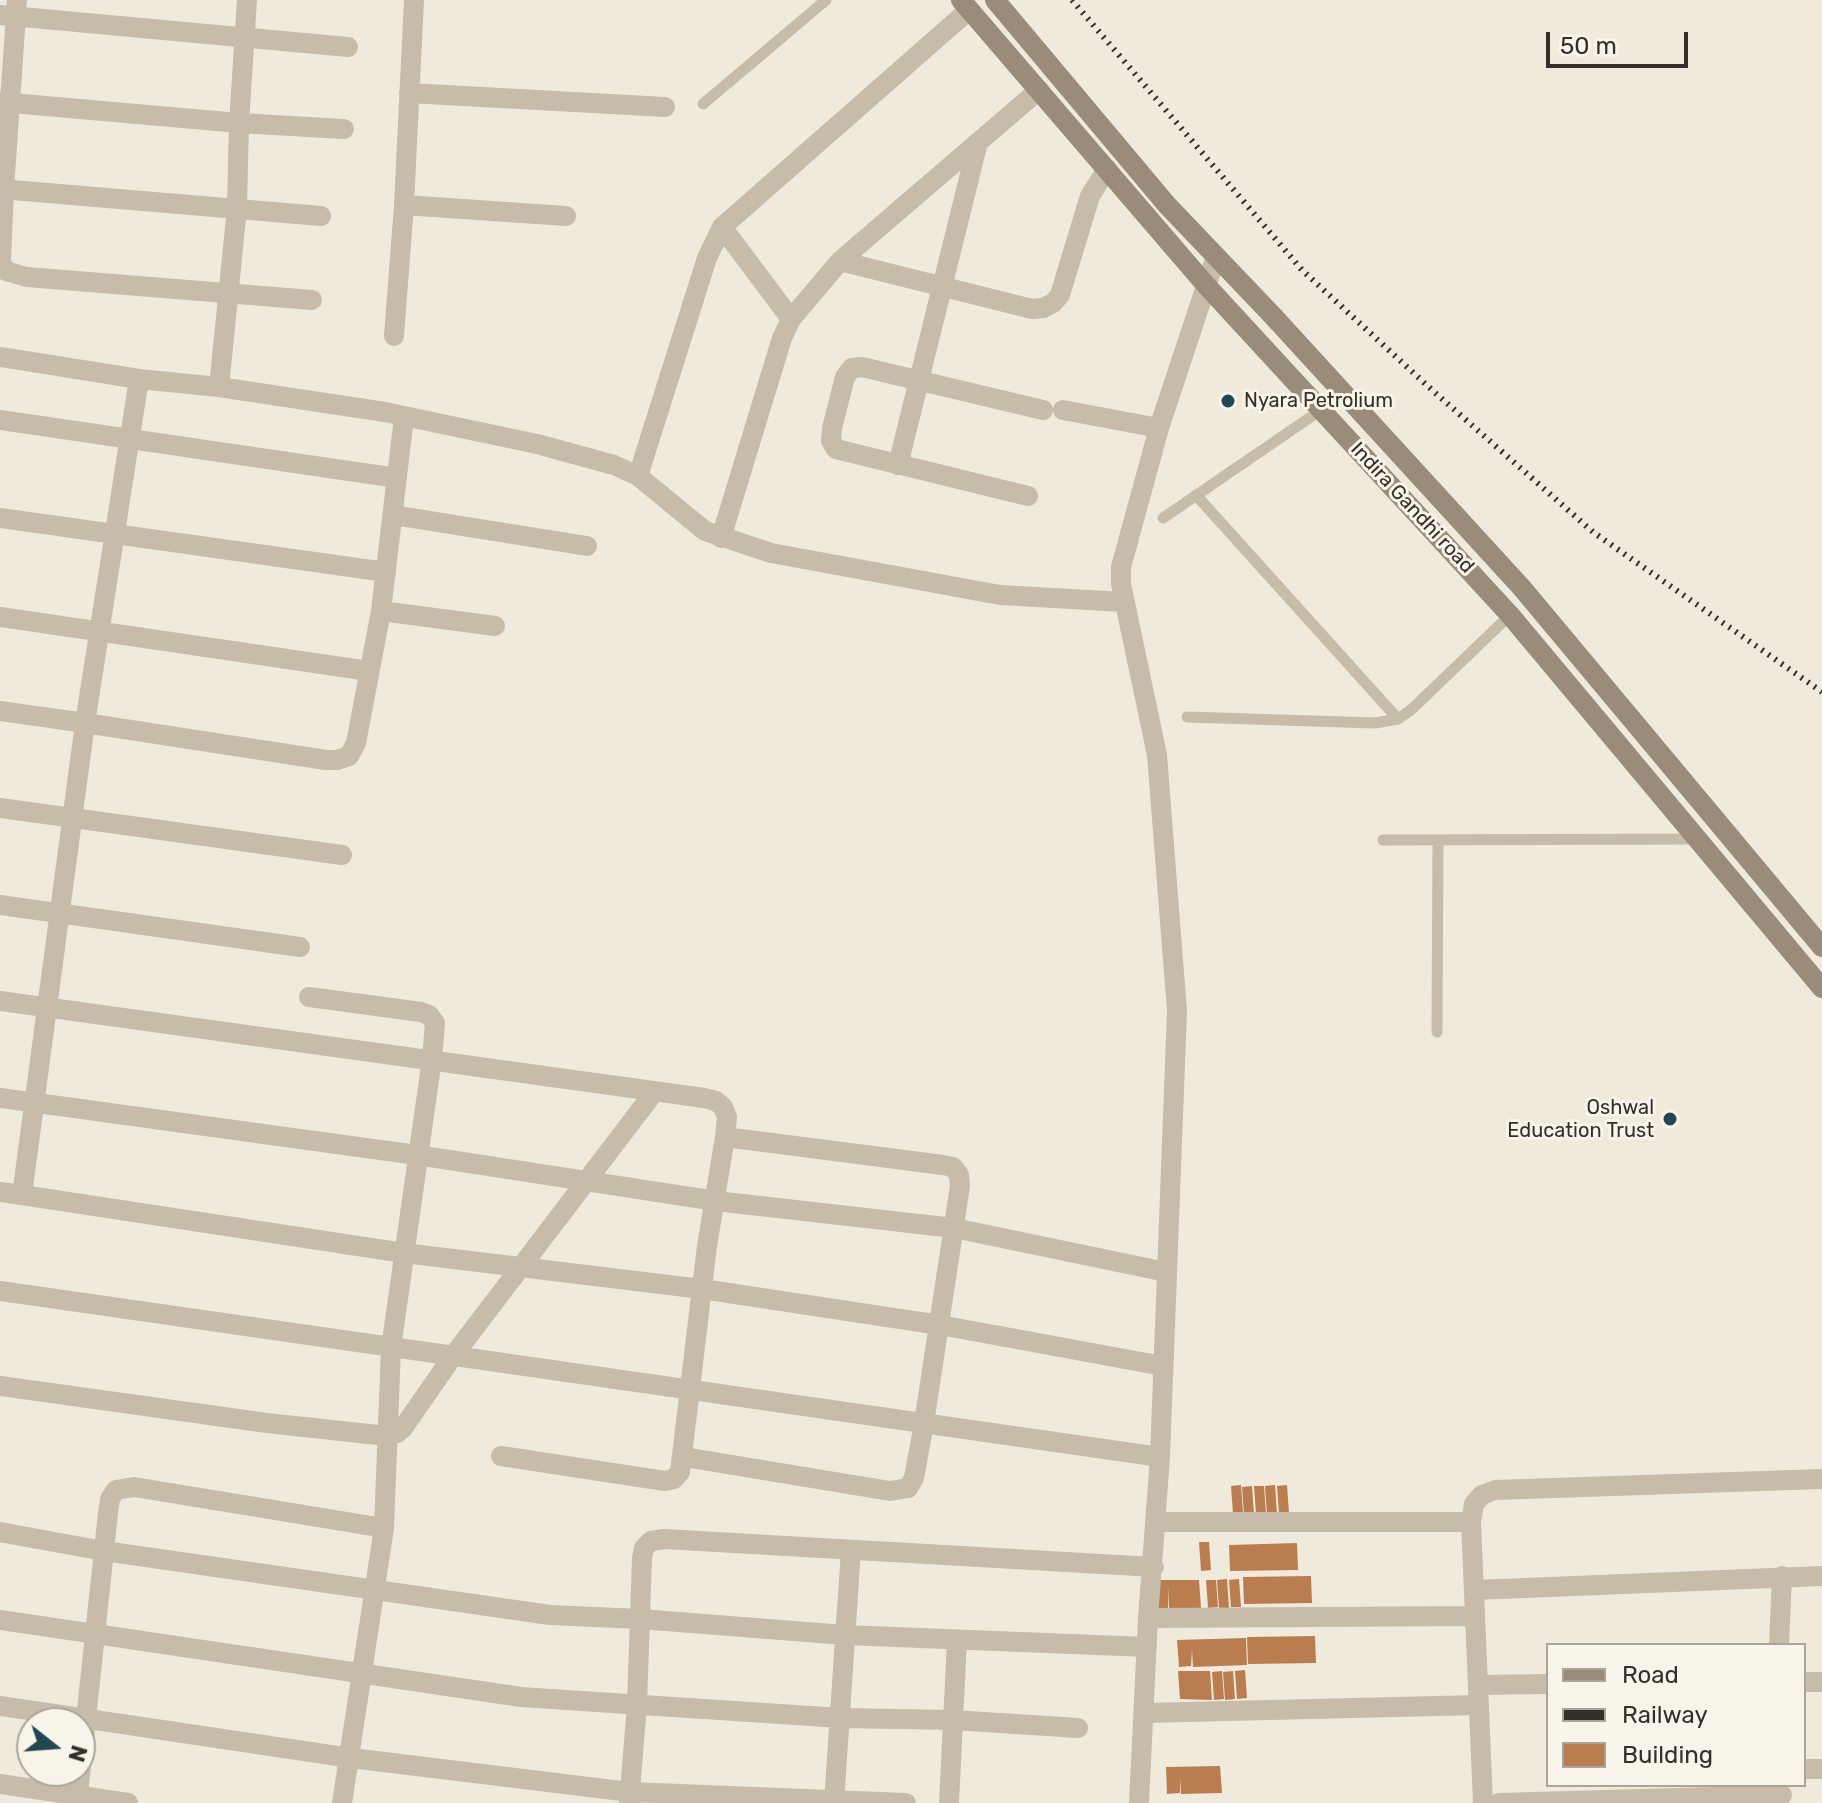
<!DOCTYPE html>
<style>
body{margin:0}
#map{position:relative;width:1822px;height:1803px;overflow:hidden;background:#f0eadd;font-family:Rubik,sans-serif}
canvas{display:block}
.legend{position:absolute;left:1546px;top:1643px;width:260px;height:144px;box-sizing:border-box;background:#f8f4e9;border:2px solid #aaa59c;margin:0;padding:10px 14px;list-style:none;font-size:24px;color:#352f29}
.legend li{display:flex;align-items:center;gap:16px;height:40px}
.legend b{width:40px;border:2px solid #aaa59c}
.north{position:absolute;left:16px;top:1707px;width:80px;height:80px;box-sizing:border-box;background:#f8f4e9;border:2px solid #aaa59c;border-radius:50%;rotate:107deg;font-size:22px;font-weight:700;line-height:32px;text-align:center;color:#352f29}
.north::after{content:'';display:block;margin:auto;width:28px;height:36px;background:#224752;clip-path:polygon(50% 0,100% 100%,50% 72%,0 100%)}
.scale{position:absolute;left:1546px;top:32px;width:142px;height:36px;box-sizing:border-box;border:4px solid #352f29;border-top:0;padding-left:10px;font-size:24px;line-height:28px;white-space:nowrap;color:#352f29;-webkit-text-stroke:6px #f8f4e9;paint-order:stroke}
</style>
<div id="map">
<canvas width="1822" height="1803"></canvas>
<ul class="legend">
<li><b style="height:10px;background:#9a8c7b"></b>Road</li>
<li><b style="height:10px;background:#352f29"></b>Railway</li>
<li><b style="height:22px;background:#ba7d50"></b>Building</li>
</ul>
<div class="north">N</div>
<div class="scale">50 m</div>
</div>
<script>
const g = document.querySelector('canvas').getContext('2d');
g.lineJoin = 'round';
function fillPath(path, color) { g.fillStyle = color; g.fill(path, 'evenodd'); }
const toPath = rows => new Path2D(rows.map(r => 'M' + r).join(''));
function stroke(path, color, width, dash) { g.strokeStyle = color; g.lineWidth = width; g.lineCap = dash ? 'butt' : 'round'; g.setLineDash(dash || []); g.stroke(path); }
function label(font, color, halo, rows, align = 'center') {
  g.font = font + ' Rubik,sans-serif'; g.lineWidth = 6; g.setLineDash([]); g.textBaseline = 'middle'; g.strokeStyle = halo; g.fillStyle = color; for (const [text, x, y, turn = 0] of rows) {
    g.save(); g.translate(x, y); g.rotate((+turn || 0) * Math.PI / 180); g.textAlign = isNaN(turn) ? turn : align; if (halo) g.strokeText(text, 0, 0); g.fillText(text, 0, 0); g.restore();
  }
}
const building = toPath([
 [1241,1485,1243,1513,1233,1514,1231,1486],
 [1275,1485,1277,1514,1267,1514,1265,1486],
 [1287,1485,1289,1513,1279,1514,1277,1486],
 [1252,1486,1254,1514,1244,1515,1242,1487],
 [1254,1486,1264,1486,1266,1514,1256,1514],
 [1199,1542,1209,1542,1211,1570,1201,1571],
 [1297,1543,1298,1570,1230,1571,1229,1545],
 [1311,1576,1312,1603,1244,1604,1243,1577],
 [1227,1579,1229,1608,1219,1608,1217,1580],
 [1239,1579,1241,1607,1231,1607,1229,1580],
 [1156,1580,1199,1580,1201,1608,1169,1609,1168,1587,1168,1608,1157,1609],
 [1206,1580,1216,1580,1218,1607,1208,1608],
 [1315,1636,1316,1663,1248,1664,1247,1637],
 [1246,1638,1247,1665,1193,1667,1192,1650,1191,1666,1179,1667,1177,1640],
 [1245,1670,1247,1698,1237,1699,1235,1671],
 [1178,1671,1210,1671,1212,1700,1180,1699],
 [1222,1671,1224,1699,1214,1700,1212,1672],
 [1233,1671,1235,1699,1225,1700,1223,1672],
 [1220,1766,1222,1793,1181,1794,1181,1778,1180,1793,1167,1794,1166,1767]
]);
const service = toPath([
 [703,104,826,0],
 [1196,495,1398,719],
 [1163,518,1321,410],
 [1187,717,1375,723,1398,719,1412,709,1510,615],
 [1383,840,1699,839],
 [1437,1032,1438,840]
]);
const minor = toPath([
 [17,0,4,189,1,262,6,271,27,277,312,300],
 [0,15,348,47],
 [409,93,665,107],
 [0,102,239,123,247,0],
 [0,189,321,216],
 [404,205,566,216],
 [722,227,791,319],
 [840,261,1032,309,1043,308,1053,303,1060,295,1090,196,1107,169],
 [394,336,404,205,414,0],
 [0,357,139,379,85,723,326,760,337,760,349,756,356,743,381,611,404,417],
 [139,379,219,387,237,208,239,123,344,129],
 [219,387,385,412,537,444,614,465,638,476,705,531,771,553,1000,595,1124,602],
 [1063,410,1159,428],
 [0,420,397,478],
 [898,465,978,142],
 [638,476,707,258,722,227,969,10],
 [1028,496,836,449,831,441,832,428,845,377,852,368,862,367,1043,410],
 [393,515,587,546],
 [0,518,386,572],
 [721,538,782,338,791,319,840,261,1039,90],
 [381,611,495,626],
 [0,617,369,671],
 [0,711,85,723,22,1195,404,1253,702,1289,940,1325,1163,1366],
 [0,808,342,855],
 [0,905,300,947],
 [309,997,421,1012,429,1015,435,1023,432,1059,391,1348,384,1528,342,1803],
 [0,1001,704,1098,716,1101,723,1107,727,1117,725,1137,707,1246,680,1472,674,1479,665,1481,501,1456],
 [0,1098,417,1155,716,1201,954,1228,1166,1272],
 [0,1192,22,1195],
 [0,1291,1160,1457],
 [0,1386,267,1423,387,1436,397,1433,403,1428,453,1356,655,1091],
 [684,1457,890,1491,908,1488,914,1478,924,1423,960,1186,959,1175,953,1167,943,1165,725,1137],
 [1157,1522,1471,1522],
 [0,1532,104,1551,550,1615,640,1619,845,1635,1147,1647],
 [1475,1590,1822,1576],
 [1148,1618,1475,1616],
 [0,1620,521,1697,841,1718,953,1720,1078,1728],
 [1779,1645,1782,1576],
 [1804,1682,1822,1682],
 [1478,1685,1548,1684],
 [0,1706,351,1758,630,1792,906,1803],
 [1145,1713,1479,1705],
 [1804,1769,1822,1769],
 [0,1784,128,1803],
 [77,1803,108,1513,110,1499,116,1490,134,1487,384,1528],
 [629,1803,637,1705,642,1558,644,1548,651,1541,664,1539,1154,1567],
 [834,1803,851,1550],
 [949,1803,957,1640],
 [1139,1803,1148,1618,1160,1457,1177,1011,1157,755,1121,584,1121,567,1159,428,1216,256],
 [1483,1803,1471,1522,1474,1504,1482,1495,1495,1490,1822,1479],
 [1499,1803,1782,1795]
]);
const secondary = toPath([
 [961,0,1205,284,1510,615,1822,988],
 [995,0,1167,205,1273,316,1522,588,1822,947]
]);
const rail = toPath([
 [1072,0,1302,270,1432,390,1593,532,1822,692]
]);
const markers = [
 [1228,401,8,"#224752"],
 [1670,1119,8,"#224752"]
];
const poiNames = [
 ["Nyara Petrolium",1244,401],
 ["Oshwal",1654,1108,"right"],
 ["Education Trust",1654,1131,"right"]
];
const streetNames = [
 ["Indira Gandhi road",1412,508,47]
];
fillPath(building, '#ba7d50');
stroke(service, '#c7bcaa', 11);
stroke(minor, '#c7bcaa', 20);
stroke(secondary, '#9a8c7b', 20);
stroke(rail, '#352f29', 6, [2, 6]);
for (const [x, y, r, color] of markers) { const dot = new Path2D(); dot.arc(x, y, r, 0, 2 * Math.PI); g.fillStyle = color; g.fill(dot); stroke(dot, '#f8f4e9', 3); }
label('20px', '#352f29', '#f8f4e9', poiNames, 'left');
label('20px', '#352f29', '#f8f4e9', streetNames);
</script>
